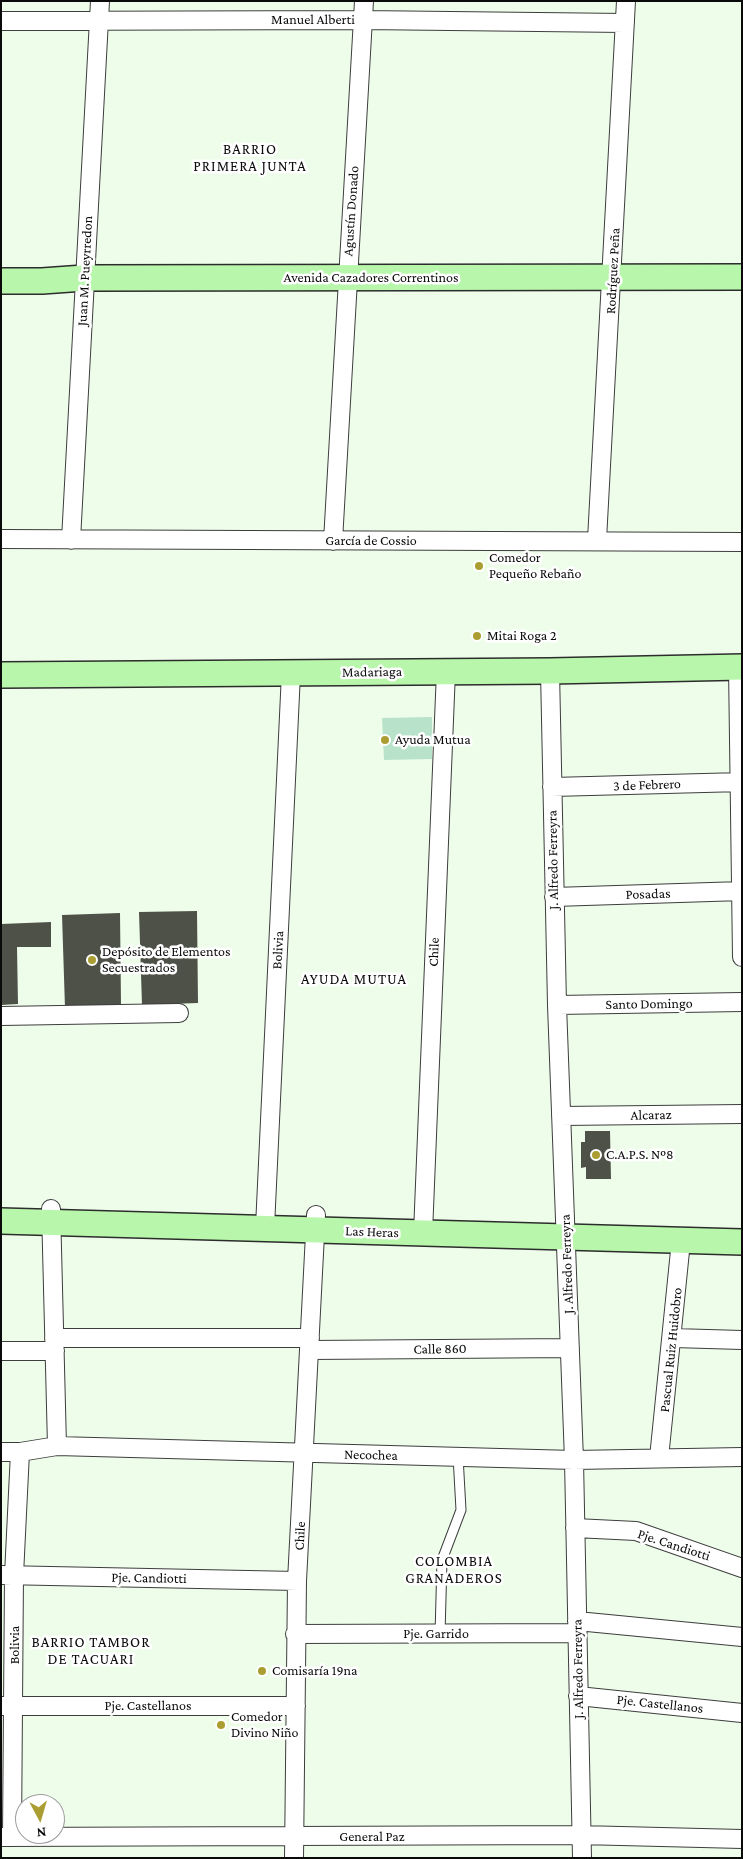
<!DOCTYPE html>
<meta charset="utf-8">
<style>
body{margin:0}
#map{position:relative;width:743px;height:1859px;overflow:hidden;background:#eefdea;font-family:"Crimson Pro",serif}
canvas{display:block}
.frame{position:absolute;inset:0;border:2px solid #0a0a0a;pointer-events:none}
.north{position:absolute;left:15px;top:1794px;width:50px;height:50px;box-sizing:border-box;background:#fff;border:1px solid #9d9d9d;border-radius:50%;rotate:174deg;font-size:14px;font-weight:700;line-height:20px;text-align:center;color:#0a0a0a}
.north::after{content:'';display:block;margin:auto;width:18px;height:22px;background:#aa9e32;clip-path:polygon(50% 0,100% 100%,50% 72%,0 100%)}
</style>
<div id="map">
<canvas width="743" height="1859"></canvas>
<div class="frame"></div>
<div class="north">N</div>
</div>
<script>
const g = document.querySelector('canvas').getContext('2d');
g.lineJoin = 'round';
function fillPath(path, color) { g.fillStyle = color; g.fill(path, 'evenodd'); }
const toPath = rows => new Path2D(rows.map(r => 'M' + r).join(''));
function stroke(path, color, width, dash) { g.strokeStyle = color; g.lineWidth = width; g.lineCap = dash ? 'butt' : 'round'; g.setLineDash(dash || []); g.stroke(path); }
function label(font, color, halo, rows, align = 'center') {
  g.font = font + ' "Crimson Pro",serif'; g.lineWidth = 5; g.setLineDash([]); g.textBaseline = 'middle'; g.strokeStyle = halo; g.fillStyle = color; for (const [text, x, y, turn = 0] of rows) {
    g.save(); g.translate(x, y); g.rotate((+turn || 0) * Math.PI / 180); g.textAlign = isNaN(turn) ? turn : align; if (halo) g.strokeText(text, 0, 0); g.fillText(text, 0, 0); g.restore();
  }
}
const green = toPath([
 [432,717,432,759,384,760,382,718]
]);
const building = toPath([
 [197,911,198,1003,142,1005,139,912],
 [120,913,121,1005,65,1008,62,915],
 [51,922,51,947,17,947,18,1004,1,1005,1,924],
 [585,1131,610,1131,611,1179,586,1179,586,1167,581,1168,581,1142,585,1142]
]);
const lane = toPath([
 [440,1635,442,1560,461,1510,458,1456]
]);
const street = toPath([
 [1,21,363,20,625,23],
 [1,539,742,542],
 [71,540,100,1],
 [597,540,626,1],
 [333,541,364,1],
 [738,667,742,957],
 [550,671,557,1005,574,1460,582,1858],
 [552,787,742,782],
 [554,897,742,891],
 [557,1005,742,1002],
 [1,1016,179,1013],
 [561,1116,742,1114],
 [51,1209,57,1446],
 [265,1227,291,673],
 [423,1233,446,671],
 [54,1338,310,1338],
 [673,1338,742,1340],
 [310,1350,570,1348],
 [1,1351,55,1351],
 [1,1452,20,1452,57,1446,574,1460,742,1457],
 [659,1458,681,1241],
 [575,1528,636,1531,742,1568],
 [1,1575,297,1581],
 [577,1621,742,1637],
 [295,1634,577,1633],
 [578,1696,742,1713],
 [1,1706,296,1706],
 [1,1837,580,1835,742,1839],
 [12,1837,14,1575,20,1452],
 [294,1858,297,1581,316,1215]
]);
const secondary = toPath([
 [1,281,42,281,84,278,742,277],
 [1,675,550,671,742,667],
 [1,1221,742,1242]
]);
const markers = [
 [479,566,5,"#aa9e32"],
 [477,636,5,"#aa9e32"],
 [385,740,5,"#aa9e32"],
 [92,960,5,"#aa9e32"],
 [596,1155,5,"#aa9e32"],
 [262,1671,5,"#aa9e32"],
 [221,1725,5,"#aa9e32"]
];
const streetNames = [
 ["Manuel Alberti",313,20],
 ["Agustín Donado",351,211,-86],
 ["Juan M. Pueyrredon",85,271,-87],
 ["Rodríguez Peña",613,271,-87],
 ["Avenida Cazadores Correntinos",371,278],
 ["García de Cossio",371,541],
 ["Madariaga",372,672,-1],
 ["3 de Febrero",647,785,-2],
 ["J. Alfredo Ferreyra",553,860,-91],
 ["Posadas",648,894,-2],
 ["Bolivia",278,950,-87],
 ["Chile",434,952,-88],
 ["Santo Domingo",649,1004,-1],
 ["Alcaraz",651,1115,-1],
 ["Las Heras",372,1232,2],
 ["J. Alfredo Ferreyra",567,1264,-92],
 ["Calle 860",440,1349,-1],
 ["Pascual Ruiz Huidobro",671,1350,-84],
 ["Necochea",371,1455,1],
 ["Chile",300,1536,-87],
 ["Pje. Candiotti",674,1545,18],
 ["Pje. Candiotti",149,1578,1],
 ["Pje. Garrido",436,1634],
 ["Bolivia",15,1645,-90],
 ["J. Alfredo Ferreyra",578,1669,-91],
 ["Pje. Castellanos",660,1704,6],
 ["Pje. Castellanos",148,1706],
 ["General Paz",372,1837]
];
const poiNames = [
 ["Comedor",489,558],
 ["Pequeño Rebaño",489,574],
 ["Mitai Roga 2",487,636],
 ["Ayuda Mutua",395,740],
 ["Depósito de Elementos",102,952],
 ["Secuestrados",102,968],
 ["C.A.P.S. Nº8",606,1155],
 ["Comisaría 19na",272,1671],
 ["Comedor",231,1717],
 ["Divino Niño",231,1733]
];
const neighbourhoodNames = [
 ["BARRIO",250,149],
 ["PRIMERA JUNTA",250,166],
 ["AYUDA MUTUA",354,979],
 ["COLOMBIA",454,1561],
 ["GRANADEROS",454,1578],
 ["BARRIO TAMBOR",91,1642],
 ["DE TACUARI",91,1659]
];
fillPath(green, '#b8e3ca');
fillPath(building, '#4e5148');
stroke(lane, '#3d3d3d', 11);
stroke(street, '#3d3d3d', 20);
stroke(secondary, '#2c2c2c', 28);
stroke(lane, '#fff', 9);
stroke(street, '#fff', 18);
stroke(secondary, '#b8f6ab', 25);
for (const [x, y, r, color] of markers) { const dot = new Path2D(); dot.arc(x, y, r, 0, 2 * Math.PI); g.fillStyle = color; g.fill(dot); stroke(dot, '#fff', 2); }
label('14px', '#0a0a0a', '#fff', streetNames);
label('14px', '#0a0a0a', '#fff', poiNames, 'left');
g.letterSpacing = '1px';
label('15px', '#0a0a0a', '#fff', neighbourhoodNames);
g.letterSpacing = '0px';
</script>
